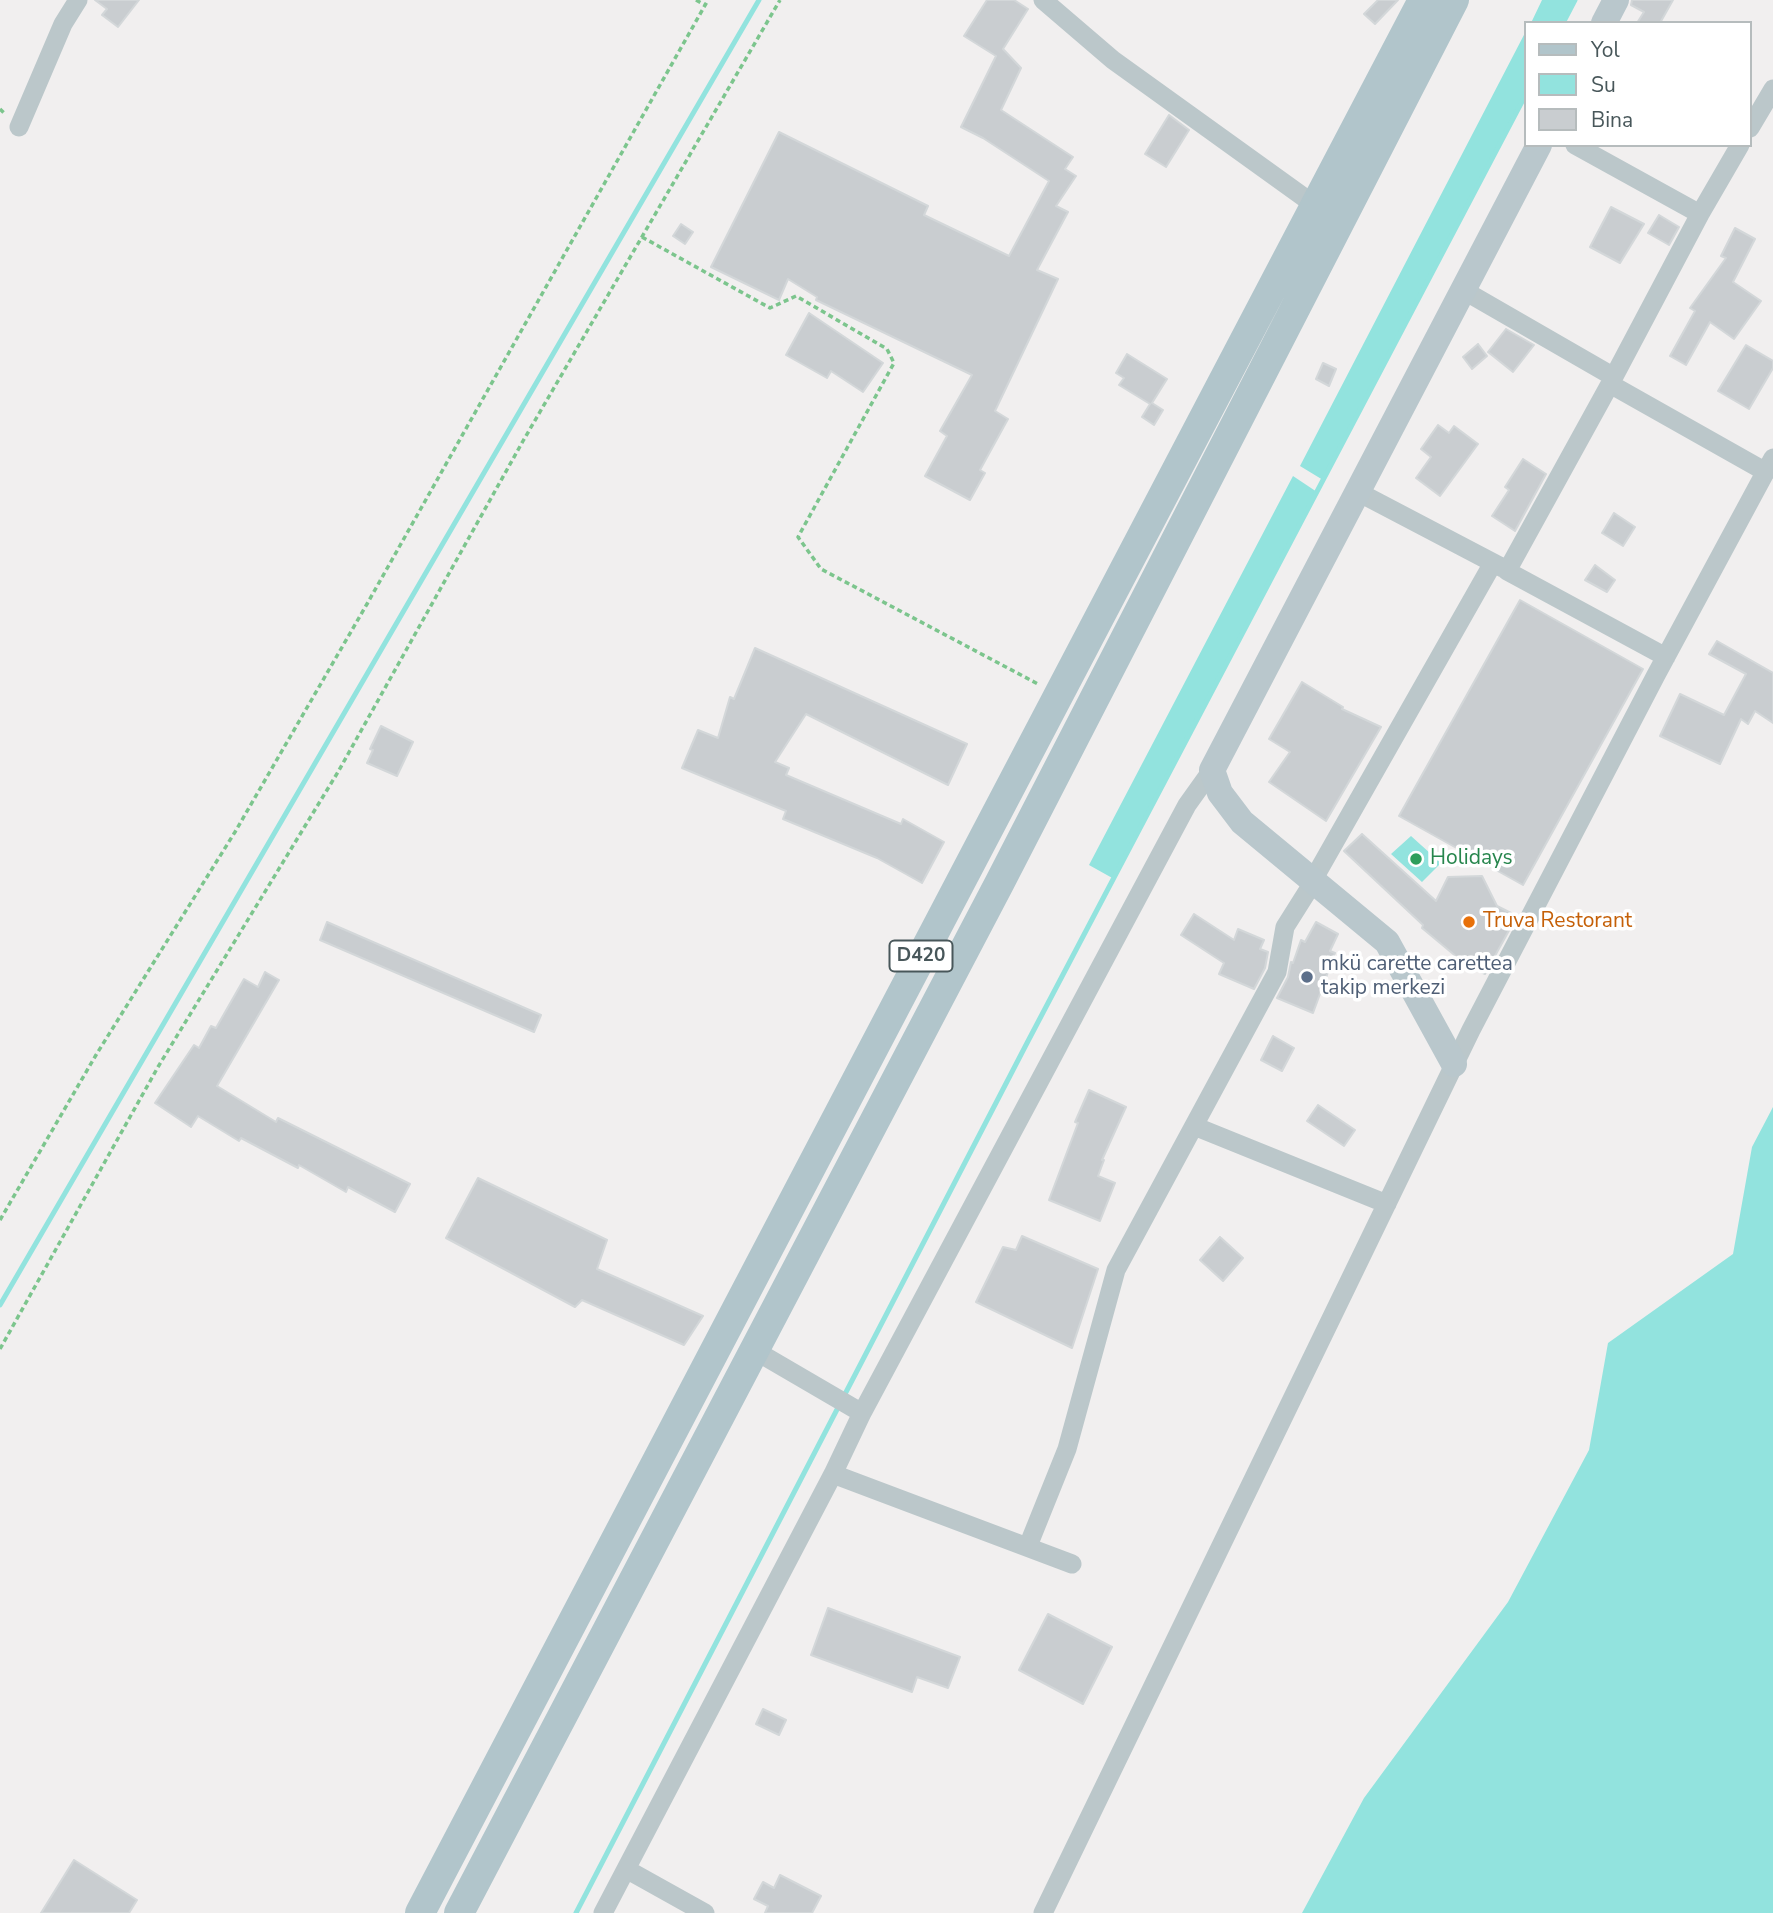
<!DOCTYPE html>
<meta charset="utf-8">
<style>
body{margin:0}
#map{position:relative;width:1773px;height:1913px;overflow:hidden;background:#f1efef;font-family:"Nunito Sans",sans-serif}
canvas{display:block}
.legend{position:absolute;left:1524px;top:21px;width:228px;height:126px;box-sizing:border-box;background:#fff;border:2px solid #b6bcbd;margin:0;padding:9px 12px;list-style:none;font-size:21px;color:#48575a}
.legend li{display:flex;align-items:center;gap:14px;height:35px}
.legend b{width:35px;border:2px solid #b6bcbd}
</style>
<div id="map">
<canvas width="1773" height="1913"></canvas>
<ul class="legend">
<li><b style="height:9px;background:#b1c5cb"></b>Yol</li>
<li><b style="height:19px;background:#92e3de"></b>Su</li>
<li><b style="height:19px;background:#c9cdd0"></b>Bina</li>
</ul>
</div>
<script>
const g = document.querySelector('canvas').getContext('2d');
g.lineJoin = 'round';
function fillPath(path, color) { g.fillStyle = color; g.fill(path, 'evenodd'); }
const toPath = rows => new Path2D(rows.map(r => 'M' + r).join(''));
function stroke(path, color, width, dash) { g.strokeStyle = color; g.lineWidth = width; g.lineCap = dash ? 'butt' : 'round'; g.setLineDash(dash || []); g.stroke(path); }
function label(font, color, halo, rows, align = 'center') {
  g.font = font + ' "Nunito Sans",sans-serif'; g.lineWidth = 7; g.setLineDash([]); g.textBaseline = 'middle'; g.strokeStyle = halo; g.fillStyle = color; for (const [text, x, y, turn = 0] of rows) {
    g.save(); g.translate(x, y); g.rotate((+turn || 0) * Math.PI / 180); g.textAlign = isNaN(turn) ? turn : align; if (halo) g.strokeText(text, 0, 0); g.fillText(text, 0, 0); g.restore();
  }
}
const water = toPath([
 [1542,0,1573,0,1561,23,1531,23],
 [1526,31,1526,90,1323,480,1300,466],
 [1293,476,1317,492,1114,879,1089,865],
 [1411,836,1441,863,1422,882,1391,854],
 [1773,1107,1773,1913,1302,1913,1364,1798,1508,1602,1589,1450,1608,1343,1733,1254,1752,1147]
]);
const stream = toPath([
 [1563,23,1575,0],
 [0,1305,759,0],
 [576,1913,1027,1043,1526,94]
]);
const building = toPath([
 [95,0,139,0,118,27,102,15,107,9,95,0],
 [987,0,1014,0,1028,9,1003,49,1021,68,1001,110,1073,157,1065,169,1076,176,1056,206,1068,212,1037,270,1058,279,995,411,1008,419,980,470,985,473,970,500,925,476,947,436,940,431,972,375,816,300,817,297,788,279,779,300,711,267,779,132,928,206,924,215,1009,256,1049,181,983,138,961,127,996,56,964,36,987,0],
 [1378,0,1398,0,1375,24,1364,14,1378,0],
 [1632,0,1673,0,1660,23,1637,23,1644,12,1631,5,1632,0],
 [1169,115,1189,130,1166,167,1145,154,1169,115],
 [1611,207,1644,224,1620,263,1590,247,1611,207],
 [1659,215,1679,227,1669,245,1648,233,1659,215],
 [681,224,693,232,685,244,673,236,681,224],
 [1735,228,1755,239,1733,282,1761,301,1734,339,1710,322,1686,365,1670,356,1695,311,1690,308,1726,258,1721,256,1735,228],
 [809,313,883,363,863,392,831,371,827,378,786,355,809,313],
 [1506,329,1534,345,1513,372,1488,352,1506,329],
 [1478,344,1487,356,1472,369,1463,357,1478,344],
 [1746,345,1773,361,1773,368,1749,409,1718,391,1746,345],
 [1127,354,1167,379,1152,403,1163,410,1154,425,1142,417,1150,404,1119,385,1124,378,1116,373,1127,354],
 [1323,363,1336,369,1329,386,1316,379,1323,363],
 [1438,425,1449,433,1454,426,1478,444,1440,496,1416,478,1431,457,1421,449,1438,425],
 [1523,459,1546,474,1515,531,1492,516,1509,490,1505,487,1523,459],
 [1614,513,1635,527,1623,546,1602,533,1614,513],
 [1595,565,1615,580,1607,592,1585,580,1595,565],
 [1520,600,1643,669,1523,885,1399,816,1520,600],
 [1717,641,1773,673,1773,723,1755,711,1748,724,1741,719,1720,764,1660,736,1680,694,1724,715,1746,674,1709,654,1717,641],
 [755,648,967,744,948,785,806,714,775,762,789,768,786,775,901,824,903,819,944,842,922,883,877,858,783,819,786,811,682,768,698,730,718,738,730,697,734,699,755,648],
 [1302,682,1343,707,1342,709,1381,727,1326,821,1269,782,1290,752,1269,739,1302,682],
 [381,726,413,742,397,776,367,763,373,750,370,749,381,726],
 [1362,834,1436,901,1448,877,1482,876,1497,906,1517,916,1485,974,1456,961,1458,958,1422,928,1423,925,1344,851,1362,834],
 [1194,914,1234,940,1238,929,1264,940,1260,949,1268,952,1265,968,1254,989,1219,974,1224,963,1181,935,1194,914],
 [327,922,541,1015,534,1032,320,940,327,922],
 [1316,922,1338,934,1330,951,1335,953,1313,1013,1277,998,1288,977,1291,962,1293,963,1301,940,1305,942,1316,922],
 [265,972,279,980,217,1086,276,1122,278,1118,410,1184,395,1212,348,1187,346,1192,299,1165,298,1168,241,1138,239,1141,198,1116,191,1127,155,1103,194,1045,199,1048,211,1026,216,1028,244,979,258,987,265,972],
 [1273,1036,1294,1048,1282,1071,1261,1060,1273,1036],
 [1089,1090,1126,1107,1102,1160,1104,1160,1098,1176,1115,1183,1100,1221,1049,1200,1078,1123,1075,1122,1089,1090],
 [1318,1105,1355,1130,1344,1146,1307,1121,1318,1105],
 [478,1178,607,1240,597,1269,703,1316,684,1345,582,1300,575,1307,446,1238,478,1178],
 [1022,1236,1098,1269,1072,1348,976,1302,1003,1247,1016,1250,1022,1236],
 [1220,1237,1243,1258,1223,1281,1200,1260,1220,1237],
 [828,1608,960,1657,948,1688,917,1677,912,1692,811,1655,828,1608],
 [1048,1614,1112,1647,1083,1704,1019,1670,1048,1614],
 [763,1709,786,1720,779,1735,756,1724,763,1709],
 [74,1860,137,1900,129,1913,41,1913,74,1860],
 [780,1875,821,1896,812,1913,765,1913,768,1906,754,1899,763,1882,774,1888,780,1875]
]);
const path = toPath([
 [696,0,705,5],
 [0,109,6,115],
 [642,237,770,308,796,296,887,349,894,363,798,537,821,569,1038,684],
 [0,1220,96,1055,235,832,367,604,708,0],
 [0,1349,158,1067,338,772,523,441,780,0]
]);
const street = toPath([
 [1043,0,1113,60,1316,206],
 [19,127,63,24,78,0],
 [1750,128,1773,89],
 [1575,145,1700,214],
 [1740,145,1700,214,1610,384,1766,472],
 [1463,290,1614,377],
 [1610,384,1507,571,1666,657],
 [1358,492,1503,568],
 [1313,880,1493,563],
 [1194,1126,1387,1204],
 [754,1350,862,1413],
 [833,1474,1072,1564],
 [1028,1546,1067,1449,1116,1270,1277,972,1285,927,1314,881],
 [626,1869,705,1913],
 [603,1913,833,1474,862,1413,1187,805,1212,770],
 [1043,1913,1471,1030,1656,675,1773,458]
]);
const secondary = toPath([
 [1604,23,1616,0],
 [1454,1064,1387,942,1242,822,1220,793,1212,770,1539,145]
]);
const primary = toPath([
 [420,1913,1423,0],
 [459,1913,1000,882,1454,0]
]);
const markers = [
 [1416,859,7,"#2e9e5b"],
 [1469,922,7,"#e8710a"],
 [1307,977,7,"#5c6f8a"]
];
const shields = [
 [921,956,63]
];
const shieldNames = [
 ["D420",921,956]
];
const leisureNames = [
 ["Holidays",1430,859]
];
const foodNames = [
 ["Truva Restorant",1483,922]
];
const serviceNames = [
 ["mkü carette carettea",1321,965],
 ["takip merkezi",1321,989]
];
fillPath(water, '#92e3de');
stroke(stream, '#92e3de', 5);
fillPath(building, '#c9cdd0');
stroke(building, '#d3d7d9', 2);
stroke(path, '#7cc58d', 3.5, [5, 3.5]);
stroke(street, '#bbc7ca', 19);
stroke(secondary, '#b9c7cc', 26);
stroke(primary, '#b1c5cb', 30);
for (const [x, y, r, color] of markers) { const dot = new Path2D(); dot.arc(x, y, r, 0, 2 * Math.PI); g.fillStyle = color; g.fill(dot); stroke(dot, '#fff', 2.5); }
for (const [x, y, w] of shields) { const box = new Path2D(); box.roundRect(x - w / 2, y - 15.5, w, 31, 5); g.fillStyle = '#fff'; g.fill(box); stroke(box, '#48575a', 2); }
label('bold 19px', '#48575a', null, shieldNames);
label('21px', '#27864d', '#fff', leisureNames, 'left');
label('21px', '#c56008', '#fff', foodNames, 'left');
label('21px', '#4e5e75', '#fff', serviceNames, 'left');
</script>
